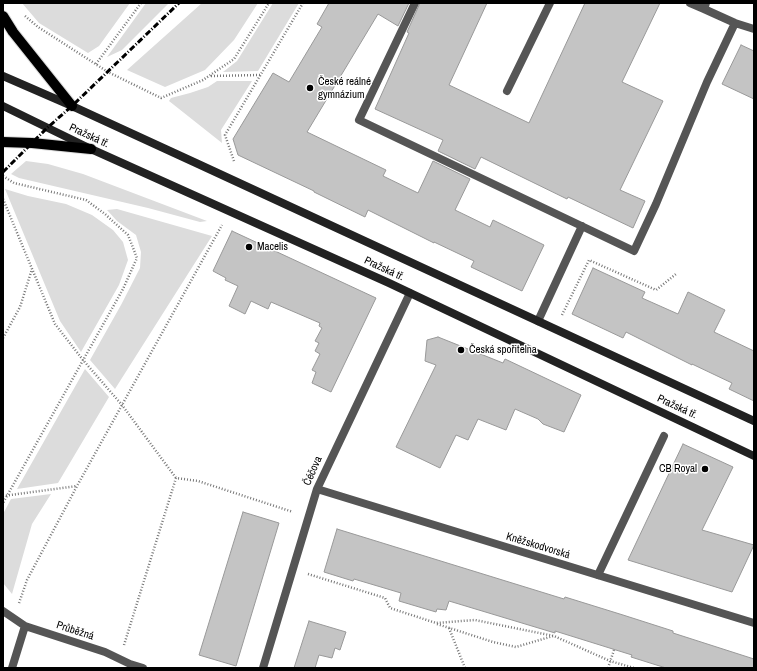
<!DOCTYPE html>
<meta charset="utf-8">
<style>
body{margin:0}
#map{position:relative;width:757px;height:671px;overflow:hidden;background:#fff;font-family:"Archivo Narrow",sans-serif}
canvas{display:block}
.frame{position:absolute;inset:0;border:4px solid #000;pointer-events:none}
</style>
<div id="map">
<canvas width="757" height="671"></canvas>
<div class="frame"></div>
</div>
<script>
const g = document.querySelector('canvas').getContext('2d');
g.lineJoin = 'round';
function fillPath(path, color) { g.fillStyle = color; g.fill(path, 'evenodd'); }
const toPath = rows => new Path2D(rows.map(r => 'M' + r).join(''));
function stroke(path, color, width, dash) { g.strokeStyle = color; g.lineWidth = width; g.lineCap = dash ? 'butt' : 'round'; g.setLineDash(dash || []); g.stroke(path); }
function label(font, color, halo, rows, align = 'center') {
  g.font = font + ' "Archivo Narrow",sans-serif'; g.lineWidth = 3; g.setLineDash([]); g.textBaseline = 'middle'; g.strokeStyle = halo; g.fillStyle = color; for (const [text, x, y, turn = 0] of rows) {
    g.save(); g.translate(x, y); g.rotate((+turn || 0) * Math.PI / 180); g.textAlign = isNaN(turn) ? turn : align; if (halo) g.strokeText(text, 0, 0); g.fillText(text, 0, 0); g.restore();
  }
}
const green = toPath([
 [22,3,130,3,99,46,88,53,39,23],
 [146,3,169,3,122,50,107,57],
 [202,3,258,3,234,40,205,70,165,87,127,70],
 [273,3,299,3,258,71,223,72,237,61],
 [217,81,252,81,221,130,222,143,169,101,171,98,190,93,208,87],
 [26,161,48,164,83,174,207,221,200,222,148,208,19,178,11,174],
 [5,189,28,196,66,204,92,215,113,230,123,242,128,260,119,285,81,352,60,321],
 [117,209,212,236,115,389,90,360,121,305,140,268,141,252,136,235,117,221,107,210],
 [85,369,109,397,58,483,17,489],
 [51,494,32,524,12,594,3,583,3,514,11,499]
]);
const building = toPath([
 [329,3,409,3,398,26,378,14,307,132,386,170,383,176,418,193,433,161,470,179,455,210,490,227,493,220,544,245,522,291,471,267,474,261,434,242,434,243,368,210,365,217,314,192,314,191,238,155,233,139,273,73,289,82,322,27,317,24,329,3],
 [420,3,487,3,449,85,529,123,585,3,660,3,622,82,663,101,620,190,645,201,633,228,568,197,567,199,481,157,475,169,438,151,443,140,375,109,409,33,407,32,420,3],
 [741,45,754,51,754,99,722,84,741,45],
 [232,231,376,298,331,392,312,383,316,372,312,370,320,354,315,351,319,343,315,341,322,328,319,326,320,323,271,302,268,309,251,301,245,314,229,306,238,286,225,280,226,278,213,271,232,231],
 [593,268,645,292,642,298,678,314,688,292,725,310,714,332,754,351,754,401,729,389,732,383,692,364,692,365,626,332,623,338,572,314,593,268],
 [438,337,503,363,505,359,581,395,564,432,543,424,538,419,515,409,506,430,478,419,468,440,456,435,440,468,396,447,436,365,425,361,427,340,438,337],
 [683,444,733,467,702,530,754,545,732,592,628,560,683,444],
 [243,512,279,523,236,666,199,655,243,512],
 [337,529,564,599,565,597,623,615,673,631,673,633,754,659,754,668,666,668,631,657,632,655,555,631,555,633,449,601,446,610,437,609,436,612,399,601,401,593,354,579,353,581,324,572,337,529],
 [309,621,346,632,340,650,335,648,332,658,319,655,315,668,294,668,309,621]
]);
const path = toPath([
 [25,16,38,27,108,72,161,98,203,80,234,59,269,3],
 [96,64,141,3],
 [211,76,260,75],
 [234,161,225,135,303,3],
 [3,176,14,183,86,200,105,214,128,235,137,258,123,289,3,503],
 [3,199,55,324,83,360,122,405,176,478],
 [562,315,589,260,656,290,676,274],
 [3,338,20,307,32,269],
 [3,496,77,486],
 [308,574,385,598,390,608,436,623,475,620,554,636,610,661,634,668],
 [19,603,27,580,77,486,222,225],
 [437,624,493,642,516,647,553,636],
 [449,628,465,668],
 [124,645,176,478,198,481,293,512],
 [608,668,614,650]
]);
const lane = toPath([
 [415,3,359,120,634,251,656,204,707,82,735,23],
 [690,3,704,9],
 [706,3,704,9,735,23,754,29],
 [507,91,550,3],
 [538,321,582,226],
 [598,575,664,436]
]);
const street = toPath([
 [317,489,754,623],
 [3,611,25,626,105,652,130,664,143,668],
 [12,668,25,626],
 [263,668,317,489,410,293]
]);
const secondary = toPath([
 [3,76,72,106,196,163,754,421],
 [3,106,91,149,389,283,754,456]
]);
const primary = toPath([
 [3,16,13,32,72,106],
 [3,142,32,143,91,149]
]);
const rail = toPath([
 [3,172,47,128,72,106,179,3]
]);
const markers = [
 [310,88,4,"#000"],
 [249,247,4,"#000"],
 [461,350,4,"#000"],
 [705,469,4,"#000"]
];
const poiNames = [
 ["České reálné",318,82],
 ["gymnázium",318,95],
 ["Macelis",257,247],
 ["Česká spořitelna",469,350],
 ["CB Royal",697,469,"right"]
];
const streetNames = [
 ["Pražská tř.",89,136,25],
 ["Pražská tř.",384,269,25],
 ["Pražská tř.",677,407,25],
 ["Čéčova",313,471,-66],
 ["Kněžskodvorská",538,546,17],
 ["Průběžná",75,631,18]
];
fillPath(green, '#dcdcdc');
fillPath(building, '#c4c4c4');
stroke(building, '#999', 1);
stroke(primary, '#dbdbdb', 12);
stroke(path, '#777', 2.5, [1, 2]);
stroke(lane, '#555', 8);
stroke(street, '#555', 8);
stroke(secondary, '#222', 8);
stroke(primary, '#000', 10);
stroke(rail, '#000', 3, [6, 2, 1, 2]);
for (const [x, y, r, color] of markers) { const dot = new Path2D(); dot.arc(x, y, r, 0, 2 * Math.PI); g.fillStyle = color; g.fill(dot); stroke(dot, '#fff', 1.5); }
label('11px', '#000', '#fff', poiNames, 'left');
label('11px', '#000', '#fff', streetNames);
</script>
